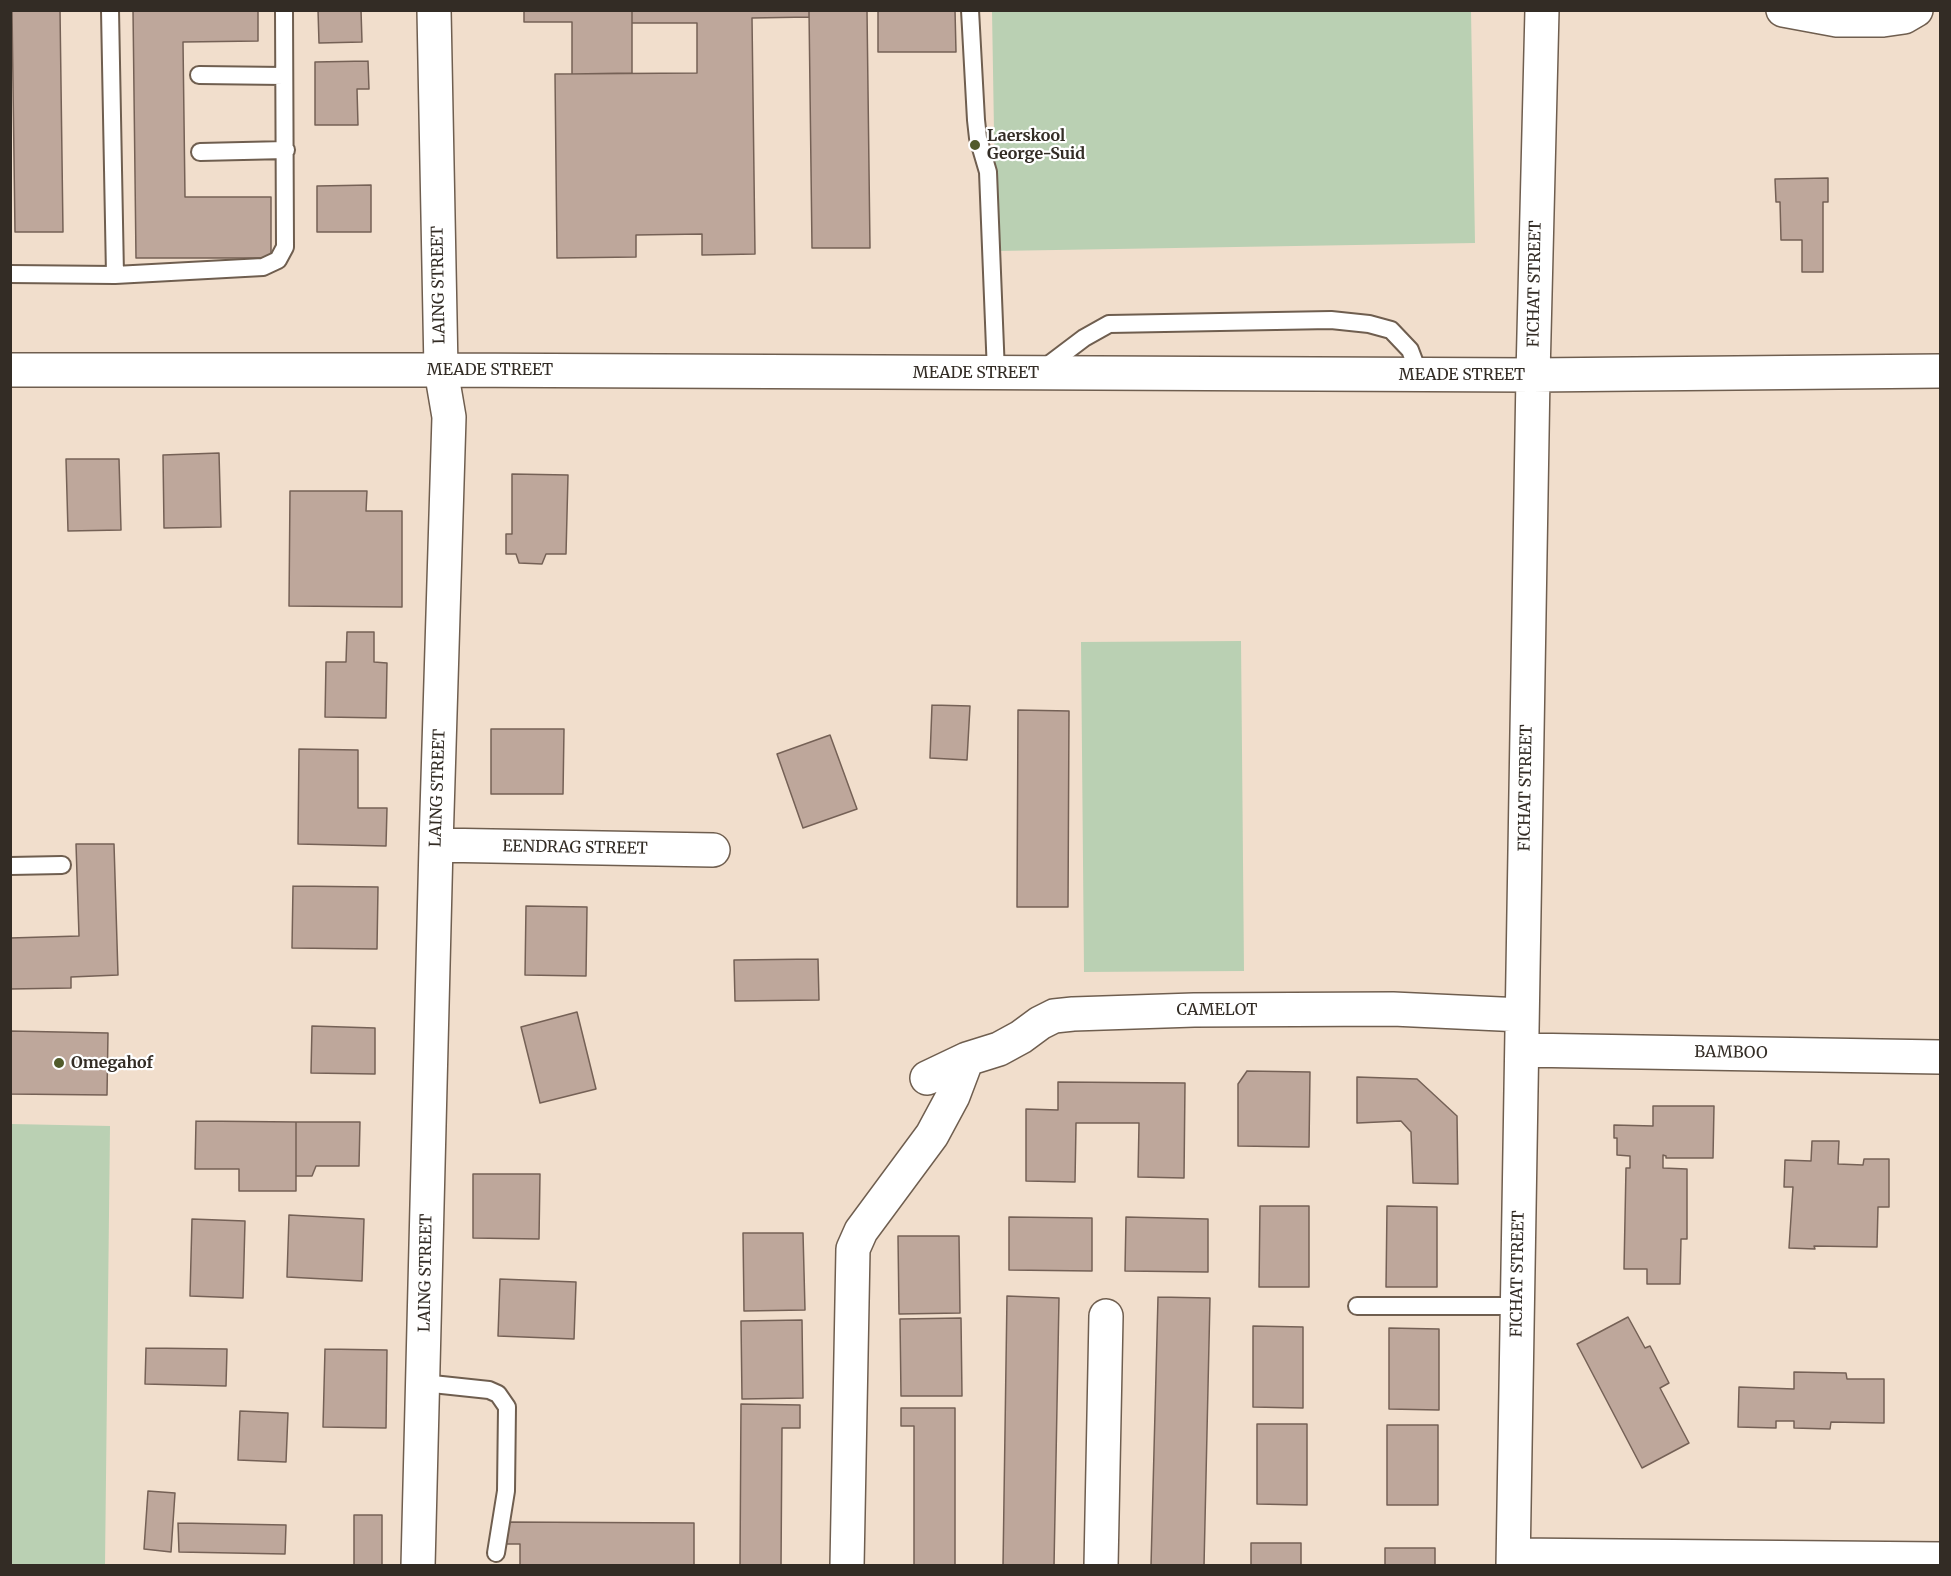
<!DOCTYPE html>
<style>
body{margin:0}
#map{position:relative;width:1951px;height:1576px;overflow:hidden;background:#f1decc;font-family:Merriweather,serif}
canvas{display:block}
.frame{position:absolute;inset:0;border:12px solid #332c25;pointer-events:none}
</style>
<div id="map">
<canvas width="1951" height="1576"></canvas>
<div class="frame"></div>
</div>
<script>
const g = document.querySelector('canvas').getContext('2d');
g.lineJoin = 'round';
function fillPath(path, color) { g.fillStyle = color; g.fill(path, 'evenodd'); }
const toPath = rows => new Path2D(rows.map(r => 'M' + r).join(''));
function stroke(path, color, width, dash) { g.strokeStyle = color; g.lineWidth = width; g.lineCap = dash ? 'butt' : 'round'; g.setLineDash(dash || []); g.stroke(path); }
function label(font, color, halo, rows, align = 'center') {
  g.font = font + ' Merriweather,serif'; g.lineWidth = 4.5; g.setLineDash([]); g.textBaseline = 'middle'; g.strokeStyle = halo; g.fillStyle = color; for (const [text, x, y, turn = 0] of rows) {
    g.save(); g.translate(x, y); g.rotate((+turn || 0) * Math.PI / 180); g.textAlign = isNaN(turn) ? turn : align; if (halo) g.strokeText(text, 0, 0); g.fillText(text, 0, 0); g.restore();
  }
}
const green = toPath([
 [992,11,1471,11,1475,243,996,251],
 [1241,641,1244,971,1084,972,1081,642],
 [11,1124,110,1126,105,1565,11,1565]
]);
const building = toPath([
 [12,10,60,10,63,232,15,232,12,10],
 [133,10,258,10,258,41,183,42,185,197,271,197,271,258,136,258,133,10],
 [318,10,361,10,362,42,319,43,318,10],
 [524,10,632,10,632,73,572,74,572,22,524,22,524,10],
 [632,10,809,10,809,17,752,18,755,254,702,255,702,234,636,235,636,257,557,258,555,74,697,73,697,23,632,23,632,10],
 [809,10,867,10,870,248,812,248,809,10],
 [878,10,955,10,956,52,878,52,878,10],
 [368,61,369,89,357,89,358,125,315,125,315,62,368,61],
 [1828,178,1828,202,1823,202,1823,272,1802,272,1802,240,1781,240,1780,202,1776,202,1775,179,1828,178],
 [371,185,371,232,317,232,317,186,371,185],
 [219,453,221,527,164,528,163,455,219,453],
 [66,459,119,459,121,530,68,531,66,459],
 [512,474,568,475,566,554,546,554,542,564,519,563,516,554,506,554,506,534,512,534,512,474],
 [290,491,367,491,366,511,402,511,402,607,289,606,290,491],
 [347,632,374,632,374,662,387,663,386,718,325,717,326,662,346,662,347,632],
 [932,705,970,706,967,760,930,758,932,705],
 [1018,710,1069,711,1068,907,1017,907,1018,710],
 [491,729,564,729,563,794,491,794,491,729],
 [830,735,857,809,803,828,777,754,830,735],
 [299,749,358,750,358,808,387,808,386,846,298,844,299,749],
 [76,844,114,844,118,975,71,977,71,988,10,989,10,938,79,936,76,844],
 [293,886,378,887,377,949,292,948,293,886],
 [526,906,587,907,586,976,525,975,526,906],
 [818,959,819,1000,735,1001,734,960,818,959],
 [577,1012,596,1089,540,1103,521,1027,577,1012],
 [312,1026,375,1028,375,1074,311,1073,312,1026],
 [10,1031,108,1033,107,1095,10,1094,10,1031],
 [1247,1071,1310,1072,1309,1147,1238,1146,1238,1084,1247,1071],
 [1357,1077,1417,1079,1457,1116,1458,1184,1413,1183,1411,1132,1401,1121,1357,1123,1357,1077],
 [1058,1082,1185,1083,1184,1178,1138,1177,1139,1123,1076,1123,1075,1182,1026,1181,1026,1109,1058,1110,1058,1082],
 [1653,1106,1714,1106,1713,1158,1666,1158,1666,1156,1663,1155,1663,1168,1687,1169,1687,1239,1681,1239,1680,1284,1647,1284,1647,1269,1624,1269,1626,1168,1630,1168,1630,1156,1617,1155,1617,1138,1614,1138,1614,1125,1653,1126,1653,1106],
 [196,1121,296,1122,296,1191,239,1191,239,1169,195,1169,196,1121],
 [296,1122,360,1122,359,1166,316,1166,312,1176,296,1176,296,1122],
 [1812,1141,1839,1141,1838,1164,1863,1165,1864,1159,1889,1159,1889,1207,1878,1207,1877,1247,1814,1246,1815,1249,1789,1248,1793,1187,1784,1187,1785,1160,1811,1161,1812,1141],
 [473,1174,540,1174,539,1239,473,1238,473,1174],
 [1260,1206,1309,1206,1309,1287,1259,1287,1260,1206],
 [1387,1206,1437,1207,1437,1287,1386,1287,1387,1206],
 [289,1215,364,1219,362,1281,287,1277,289,1215],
 [1009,1217,1092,1218,1092,1271,1009,1270,1009,1217],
 [1126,1217,1208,1219,1208,1272,1125,1271,1126,1217],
 [192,1219,245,1221,243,1298,190,1296,192,1219],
 [743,1233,803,1233,805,1310,744,1311,743,1233],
 [898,1236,959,1236,960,1313,899,1314,898,1236],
 [500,1279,576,1282,574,1339,498,1336,500,1279],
 [1007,1296,1059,1298,1054,1566,1003,1566,1007,1296],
 [1158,1297,1210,1298,1204,1566,1151,1566,1158,1297],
 [1628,1317,1645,1348,1650,1346,1669,1383,1660,1388,1689,1443,1642,1468,1577,1344,1628,1317],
 [961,1318,962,1396,901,1396,900,1319,961,1318],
 [802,1320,803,1398,742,1399,741,1321,802,1320],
 [1253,1326,1303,1327,1303,1408,1253,1407,1253,1326],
 [1389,1328,1439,1329,1439,1410,1389,1409,1389,1328],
 [146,1348,227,1349,226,1386,145,1384,146,1348],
 [325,1349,387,1350,386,1428,323,1427,325,1349],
 [1794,1372,1846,1373,1847,1379,1884,1379,1884,1423,1831,1422,1830,1429,1794,1428,1794,1421,1776,1421,1776,1428,1738,1427,1739,1387,1794,1389,1794,1372],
 [741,1404,800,1405,800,1428,782,1428,781,1566,740,1566,741,1404],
 [901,1408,955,1408,955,1566,914,1566,914,1426,901,1426,901,1408],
 [240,1411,288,1413,286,1462,238,1460,240,1411],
 [1257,1424,1307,1424,1307,1505,1257,1504,1257,1424],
 [1387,1425,1438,1425,1438,1505,1387,1505,1387,1425],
 [148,1491,175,1493,171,1552,144,1549,148,1491],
 [354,1515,382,1515,382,1566,354,1566,354,1515],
 [506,1522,694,1523,694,1566,520,1566,520,1544,506,1544,506,1522],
 [178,1523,286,1525,285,1554,179,1552,178,1523],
 [1251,1543,1301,1543,1301,1566,1251,1566,1251,1543],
 [1385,1548,1435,1548,1435,1566,1385,1566,1385,1548]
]);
const service = toPath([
 [970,10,976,120,978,138,988,172,996,373],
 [199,75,284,76],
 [200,152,286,150],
 [10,274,115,275,110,10],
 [115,275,263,267,278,260,285,247,284,10],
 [1043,369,1084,338,1109,324,1331,320,1369,324,1391,330,1410,350,1419,374],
 [10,866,62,865],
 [1357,1306,1518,1306],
 [423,1383,489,1390,498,1394,507,1407,506,1491,496,1553]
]);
const minor = toPath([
 [1783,10,1837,20,1883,20,1904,17,1916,10],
 [10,370,441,370,1533,375,1940,371],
 [436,845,713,850],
 [1522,1050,1940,1057],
 [927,1078,967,1059,999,1049,1021,1037,1040,1023,1054,1016,1073,1014,1194,1010,1393,1009,1522,1015],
 [1514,1555,1940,1559],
 [418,1566,436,845,449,417,441,370,434,10],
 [847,1566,853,1249,861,1231,932,1135,953,1096,967,1059],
 [1101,1566,1106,1316],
 [1513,1566,1533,375,1542,10]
]);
const markers = [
 [975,145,6,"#515b2a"],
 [59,1063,6,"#515b2a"]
];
const poiNames = [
 ["Laerskool",987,136],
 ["George-Suid",987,154],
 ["Omegahof",71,1063]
];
const streetNames = [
 ["FICHAT STREET",1535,284,-89],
 ["LAING STREET",439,285,-91],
 ["MEADE STREET",490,370],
 ["MEADE STREET",976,373],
 ["MEADE STREET",1462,375],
 ["LAING STREET",438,788,-88],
 ["FICHAT STREET",1526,788,-89],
 ["EENDRAG STREET",575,848,1],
 ["CAMELOT",1217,1010],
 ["BAMBOO",1731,1053,1],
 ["LAING STREET",426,1273,-89],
 ["FICHAT STREET",1518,1274,-89]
];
fillPath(green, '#bad0b3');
fillPath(building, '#bea79b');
stroke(building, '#756156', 1.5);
stroke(service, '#6f5e4f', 20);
stroke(minor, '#6f5e4f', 36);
stroke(service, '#fff', 16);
stroke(minor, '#fff', 33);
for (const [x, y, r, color] of markers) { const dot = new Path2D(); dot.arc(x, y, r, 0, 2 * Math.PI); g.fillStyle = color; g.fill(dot); stroke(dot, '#fff', 2); }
label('bold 16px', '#332c25', '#fff', poiNames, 'left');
label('16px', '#332c25', '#fff', streetNames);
</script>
